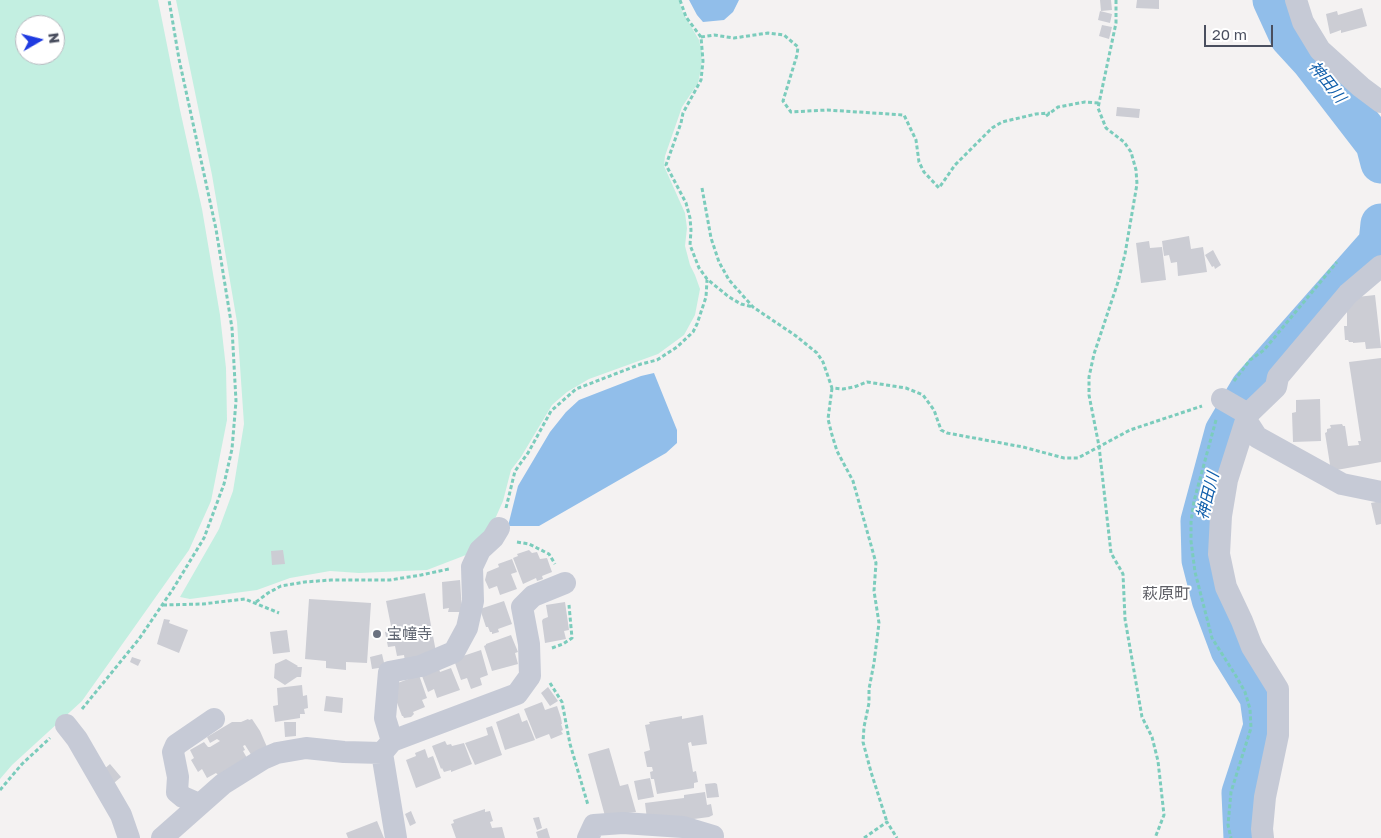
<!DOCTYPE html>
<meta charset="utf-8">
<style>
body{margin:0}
#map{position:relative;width:1381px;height:838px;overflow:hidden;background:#f4f2f2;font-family:"Golos Text",sans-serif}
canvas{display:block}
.north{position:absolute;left:15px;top:15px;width:50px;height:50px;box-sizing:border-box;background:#fff;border:1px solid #b7b9bf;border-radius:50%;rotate:82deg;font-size:14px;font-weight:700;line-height:20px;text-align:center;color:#4a4f5f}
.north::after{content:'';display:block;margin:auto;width:18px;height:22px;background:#1f3be1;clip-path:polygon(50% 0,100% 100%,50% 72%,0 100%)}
.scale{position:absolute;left:1204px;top:25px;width:69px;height:22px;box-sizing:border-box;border:2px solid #4a4f5f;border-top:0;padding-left:6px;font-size:15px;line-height:18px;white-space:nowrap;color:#4a4f5f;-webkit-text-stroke:4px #fff;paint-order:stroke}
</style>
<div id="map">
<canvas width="1381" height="838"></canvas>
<div class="north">N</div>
<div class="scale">20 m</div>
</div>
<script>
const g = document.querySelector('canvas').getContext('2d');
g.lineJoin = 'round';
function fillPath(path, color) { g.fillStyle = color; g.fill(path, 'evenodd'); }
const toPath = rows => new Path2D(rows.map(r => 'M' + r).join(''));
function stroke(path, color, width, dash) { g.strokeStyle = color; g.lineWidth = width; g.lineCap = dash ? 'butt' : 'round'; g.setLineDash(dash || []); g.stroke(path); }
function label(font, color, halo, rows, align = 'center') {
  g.font = font + ' "Golos Text","Noto Sans JP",sans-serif'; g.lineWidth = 4; g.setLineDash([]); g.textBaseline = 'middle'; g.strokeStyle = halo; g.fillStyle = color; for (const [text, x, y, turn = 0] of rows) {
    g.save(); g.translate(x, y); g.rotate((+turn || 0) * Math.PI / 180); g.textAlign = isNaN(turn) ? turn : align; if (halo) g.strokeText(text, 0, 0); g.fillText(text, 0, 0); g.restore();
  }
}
const green = toPath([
 [0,0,158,0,180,110,202,209,220,315,226,368,227,420,211,501,189,550,82,701,12,765,0,779],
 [25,25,55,25,55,55,25,55],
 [176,0,679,0,682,11,699,40,702,52,701,69,698,83,682,107,665,156,664,166,685,213,687,228,685,246,690,265,695,275,700,289,695,315,684,335,658,354,589,379,567,392,552,405,521,457,511,470,503,501,491,528,466,555,427,570,359,573,330,571,290,578,257,590,190,599,180,597,219,529,233,491,244,424,237,322,212,175]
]);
const water = toPath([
 [689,0,739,0,733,12,724,20,703,22,697,15],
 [654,373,677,430,677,443,666,453,539,526,508,526,518,486,550,432,566,412,579,400,641,376]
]);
const river = toPath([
 [1273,0,1290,37,1312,61,1376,144,1381,163],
 [1244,838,1242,793,1264,726,1260,697,1231,650,1212,599,1202,560,1201,521,1225,432,1251,388,1379,243,1381,224]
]);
const building = toPath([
 [1100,0,1111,0,1112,10,1101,11],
 [1137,0,1159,0,1159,9,1136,8],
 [1362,8,1367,26,1341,33,1341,30,1330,34,1326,14,1337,11,1338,15],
 [1100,11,1112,14,1110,23,1098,20],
 [1102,25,1112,27,1109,39,1099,36],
 [1117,107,1140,109,1139,118,1116,116],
 [1189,236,1191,249,1203,247,1207,272,1178,276,1177,262,1171,263,1169,255,1164,256,1162,241],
 [1149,241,1150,248,1162,247,1166,280,1141,283,1136,243],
 [1213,250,1221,265,1215,269,1214,266,1212,267,1205,255],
 [1375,295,1381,348,1366,349,1365,342,1353,343,1353,342,1349,342,1348,340,1345,340,1344,326,1347,326,1347,309,1357,297],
 [1381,358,1381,462,1331,471,1325,433,1327,432,1327,429,1331,428,1330,425,1342,424,1343,426,1345,426,1348,446,1359,445,1358,441,1361,441,1349,362],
 [1320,399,1321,441,1293,442,1292,413,1296,412,1296,400],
 [1381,501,1381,524,1376,525,1371,503],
 [283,550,285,564,272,565,271,551],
 [529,550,532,553,537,552,540,559,547,558,552,572,542,576,543,579,537,581,536,578,523,584,513,558,518,556,517,554],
 [512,559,517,572,511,574,517,589,500,595,497,586,489,589,485,580,487,572,499,567,498,564],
 [460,580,462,612,448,612,449,608,443,609,442,582],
 [425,593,436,652,405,661,404,655,397,656,395,646,388,647,385,632,392,631,386,601],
 [309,599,371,603,367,663,346,662,346,670,326,668,326,661,305,659],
 [504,601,512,624,498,629,499,632,492,634,492,632,490,632,488,627,486,627,480,609],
 [565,602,569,630,564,631,566,639,545,643,542,621,543,619,548,617,546,605],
 [164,619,170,620,169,623,188,630,179,653,157,644],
 [287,630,290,652,273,654,270,632],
 [511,635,518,652,515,653,518,664,492,671,484,646,486,645,486,644],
 [481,650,488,675,480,678,482,685,471,689,467,678,461,680,455,663,457,658],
 [382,654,385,667,372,669,370,657],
 [132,657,141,660,138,666,130,662],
 [286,659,298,666,297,667,302,667,301,677,297,677,285,685,274,678,275,664],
 [451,668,460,690,437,698,434,689,428,692,422,676,439,669,440,672],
 [419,675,427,698,422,700,425,707,413,712,414,714,411,717,404,718,403,716,402,716,393,692,395,684],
 [302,685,303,696,307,695,308,708,304,709,305,714,300,714,300,718,275,722,273,706,278,705,277,688],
 [548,687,558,701,550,706,541,693],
 [326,696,343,698,342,713,324,711],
 [542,702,545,710,557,706,561,718,562,724,561,724,563,730,561,731,563,734,551,739,549,734,536,739,524,709],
 [519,713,522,722,527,720,535,740,505,750,496,722],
 [703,715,707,744,692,746,691,742,688,743,693,772,696,771,698,782,694,783,694,788,657,794,654,779,651,779,650,772,653,771,652,767,647,767,644,752,650,750,645,725,650,724,649,722,682,716,682,719],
 [248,719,249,720,252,719,260,731,267,747,252,756,245,745,243,746,245,750,243,751,247,758,218,775,216,773,207,778,202,769,198,772,191,760,194,758,190,750,204,742,208,747,210,747,220,741,217,739,210,743,207,737,232,722,241,722],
 [284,722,296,722,296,736,285,737],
 [492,726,502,755,475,765,465,743,488,735,486,728],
 [445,741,447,745,451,744,452,746,464,743,472,764,451,772,451,770,444,772,442,768,441,769,432,746],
 [609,748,620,786,628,784,636,812,605,816,588,754],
 [425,749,428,758,433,756,441,778,416,788,406,760,416,756,415,753],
 [110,764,121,777,114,783,103,770],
 [650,778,654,797,638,800,634,781],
 [715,783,717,784,719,797,707,798,705,784],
 [705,792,707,805,711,804,713,815,709,817,679,821,647,819,645,803,684,798,684,795],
 [485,809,485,812,490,811,493,821,490,822,492,828,502,827,505,838,456,838,451,824,454,823,453,820],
 [411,811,416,823,410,826,405,814],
 [539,817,542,828,537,830,533,818],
 [377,821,384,838,348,838,346,833],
 [547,828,550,838,538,838,536,832]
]);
const path = toPath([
 [680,0,686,17,701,37,703,61,701,80,683,113,681,123,666,165,686,203,690,218,691,230,690,245,699,268,707,279,729,297,741,304,753,307],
 [1116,0,1116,23,1098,108,1106,128,1124,142,1131,152,1136,170,1137,184,1125,254,1118,282,1094,354,1089,377,1089,395,1099,446,1111,553,1123,574,1125,619,1142,717,1152,737,1158,761,1164,815,1155,838],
 [701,37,714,35,734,38,768,33,784,35,798,47,797,55,783,101,791,112,827,110,904,115,916,140,919,162,924,172,939,188,955,165,992,128,1002,122,1036,114,1050,113],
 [1046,116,1058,107,1085,102,1099,103],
 [702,188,711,238,719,262,729,280,753,307,796,336,817,353,823,362,832,388,843,389,854,387,867,382,906,388,923,395,934,410,941,430,947,433,1023,447,1064,458,1078,458,1130,430,1202,406],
 [1234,381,1250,360,1264,350,1337,262],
 [832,388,828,419,832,435,837,451,853,481,876,563,874,591,879,623,874,663,869,689,869,703,864,727,863,742,871,772,887,822],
 [1216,420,1194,501,1191,522,1191,541,1195,572,1212,638,1236,676,1245,692,1250,709,1251,728,1231,792,1228,825,1231,838],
 [506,508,515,471,528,453,551,411,576,389,641,364,657,360,677,347,693,332,697,324,706,297,707,280],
 [517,542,529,544,549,554,555,564],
 [256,602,268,593,281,586,305,582,331,580,390,580,421,575,449,569],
 [163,605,203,604,245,599,279,613],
 [552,648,563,644,572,638,569,605],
 [550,683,562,702,570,744,588,805],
 [82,709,139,639,173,589,204,538,224,484,232,449,236,401,232,328,216,229,179,59,169,0],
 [0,790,22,764,50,738],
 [864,838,887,822,897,838]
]);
const minor = toPath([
 [1296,0,1303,22,1320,50,1361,87,1381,102],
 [1222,399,1248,414],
 [1246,420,1257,437,1342,484,1381,492],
 [66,725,77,739,121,815,129,838],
 [392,741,385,718,389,672,421,666,454,652,467,628,473,601,472,567,480,550,493,538,499,528],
 [199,804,183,797,177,792,178,777,173,752,176,745,214,719],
 [162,838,223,784,263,759,277,753,306,748,344,752,382,753],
 [396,838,382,753,392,741,517,694,530,676,529,644,522,607,533,596,565,583],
 [588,838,594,825,623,823,683,827,713,836],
 [1263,838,1262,829,1265,797,1278,735,1278,689,1252,647,1242,621,1226,587,1219,554,1221,516,1227,480,1248,414,1276,387,1278,377,1348,294,1381,266]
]);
const markers = [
 [377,634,5,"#6b7280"]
];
const worshipNames = [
 ["宝幢寺",387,634]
];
const waterNames = [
 ["神田川",1327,82,51],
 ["神田川",1208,496,-76]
];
const neighbourhoodNames = [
 ["萩原町",1166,594]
];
fillPath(green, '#c3efe1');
fillPath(water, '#91beea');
stroke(river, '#91beea', 41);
fillPath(building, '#cccdd4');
stroke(path, '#7bccbc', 3, [4, 2.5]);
stroke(minor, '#c6cad6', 22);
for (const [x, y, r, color] of markers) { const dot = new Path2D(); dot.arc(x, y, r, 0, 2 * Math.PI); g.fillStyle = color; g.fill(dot); stroke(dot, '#fff', 2); }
label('15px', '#5b616d', '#fff', worshipNames, 'left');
label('italic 16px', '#105eab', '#fff', waterNames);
label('16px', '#5e5f66', '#fff', neighbourhoodNames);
</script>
